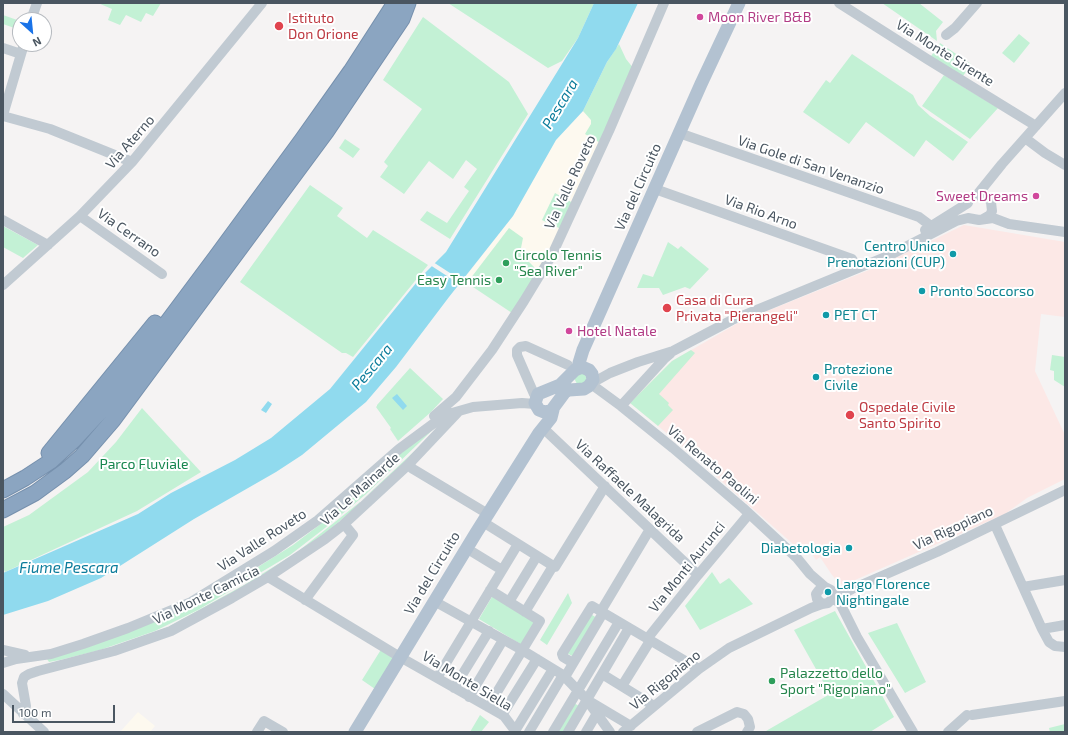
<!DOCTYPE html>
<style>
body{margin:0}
#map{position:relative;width:1068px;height:735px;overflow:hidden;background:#f5f3f3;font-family:"Exo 2",sans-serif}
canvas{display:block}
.frame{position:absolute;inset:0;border:4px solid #4a5661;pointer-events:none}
.north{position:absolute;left:12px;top:12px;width:40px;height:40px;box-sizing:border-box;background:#fff;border:1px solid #b7bbc0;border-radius:50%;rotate:153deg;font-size:11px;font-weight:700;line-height:16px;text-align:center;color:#4a5661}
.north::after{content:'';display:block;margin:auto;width:14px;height:18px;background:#1a73e8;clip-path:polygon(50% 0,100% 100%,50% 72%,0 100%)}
.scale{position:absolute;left:12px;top:705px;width:103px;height:18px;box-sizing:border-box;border:2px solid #4a5661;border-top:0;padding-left:5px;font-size:12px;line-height:14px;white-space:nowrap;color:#4a5661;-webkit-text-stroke:3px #fff;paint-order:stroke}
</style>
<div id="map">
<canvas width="1068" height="735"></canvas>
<div class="frame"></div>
<div class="north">N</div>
<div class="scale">100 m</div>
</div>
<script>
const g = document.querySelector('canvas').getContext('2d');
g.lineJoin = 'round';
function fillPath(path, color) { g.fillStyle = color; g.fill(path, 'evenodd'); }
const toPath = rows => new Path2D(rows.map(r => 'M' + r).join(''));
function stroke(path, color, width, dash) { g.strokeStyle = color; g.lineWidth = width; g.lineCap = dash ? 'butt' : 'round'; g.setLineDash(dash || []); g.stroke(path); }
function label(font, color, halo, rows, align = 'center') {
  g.font = font + ' "Exo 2",sans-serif'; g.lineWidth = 4; g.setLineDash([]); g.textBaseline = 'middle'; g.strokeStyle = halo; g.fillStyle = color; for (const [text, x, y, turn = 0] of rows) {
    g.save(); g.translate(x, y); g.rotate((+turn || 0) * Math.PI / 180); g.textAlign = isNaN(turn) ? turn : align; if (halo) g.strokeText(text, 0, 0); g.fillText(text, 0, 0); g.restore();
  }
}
const commercial = toPath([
 [583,111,591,120,591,124,602,144,573,203,555,194,542,220,561,229,538,271,520,253,509,228,467,283,463,280,513,216,556,140],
 [138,712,155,726,150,732,120,732]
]);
const medical = toPath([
 [964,225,1065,242,1065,317,1041,314,1035,371,1065,435,1065,479,1027,498,1005,514,846,584,841,584,838,582,832,575,820,557,816,560,810,551,802,552,675,440,630,403,672,361,740,322,879,266]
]);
const green = toPath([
 [98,3,161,3,153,16,146,13,141,22,126,15,120,25,108,20,112,9],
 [448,3,594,3,578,38,562,61,548,68],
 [882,3,919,3,943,22,936,31,937,41],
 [3,15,20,21,20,30,3,24],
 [423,17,509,82,528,114,450,239,420,220,427,211,447,223,469,191,464,187,477,169,466,160,453,179,429,161,404,194,380,177,388,166,384,162,422,109,383,80],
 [1019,34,1030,43,1014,63,1002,53],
 [940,43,971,64,961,79,929,59],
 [619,44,626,59,634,69,602,144,585,134,591,124,591,120,583,111,607,62],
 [852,54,913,95,918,105,930,116,968,142,953,161,926,140,914,157,866,122,849,144,803,112,826,80,830,83],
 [944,75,998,108,970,139,922,106],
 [345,139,360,149,353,158,339,148],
 [310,185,343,208,337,216,367,238,373,230,428,265,353,357,346,353,342,353,240,282],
 [555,193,573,203,561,229,542,220],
 [3,226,38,245,23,258,3,247],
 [509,228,523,238,520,253,538,271,512,313,467,283],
 [668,242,678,249,681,246,709,269,690,289,685,287,663,295,659,288,637,288,643,274,653,277],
 [691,350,695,353,659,394,669,403,668,405,673,410,658,426,630,403,672,361],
 [1052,355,1065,357,1065,387,1054,380,1054,371,1050,370],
 [410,368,443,399,431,412,398,441,390,429,391,428,376,407,377,406,377,405],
 [583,370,588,382,577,384,574,378],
 [142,408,201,472,137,511,5,572,3,568,3,527,29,515,88,472,116,442],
 [447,416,365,495,325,528,290,555,238,586,198,610,155,631,100,650,60,660,49,662,47,659,188,607,226,587,293,545,318,526,356,495,396,457],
 [439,428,415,454,378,489,376,488,360,502,360,504,328,531,281,565,206,610,198,613,166,629,118,646,98,652,168,627,244,585,296,553,360,502],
 [712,572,720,584,729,578,753,604,700,630,685,606],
 [568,593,572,603,547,645,540,640],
 [493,595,536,621,522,645,479,619],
 [835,611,894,717,870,732,767,732,766,731,830,694,794,630],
 [589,613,597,618,574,657,565,652],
 [897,623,926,682,905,693,868,633],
 [382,648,396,657,375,689,362,680],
 [572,702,579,706,564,732,555,732],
 [480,715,489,722,481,732,470,732],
 [1065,724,1065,732,1050,732,1049,728]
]);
const water = toPath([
 [594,3,638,3,616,49,607,62,583,111,556,140,513,216,449,297,396,367,366,402,302,455,276,472,194,519,101,578,48,601,3,615,3,573,138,514,171,493,235,460,271,438,330,389,421,277,446,252,578,38],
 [397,394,407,406,403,410,392,398],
 [268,401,272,404,266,413,261,410]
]);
const pier = toPath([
 [433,262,464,282,461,285,430,265]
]);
const minor = toPath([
 [839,3,927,59,1036,126],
 [31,20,37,3],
 [946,35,955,28,977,3],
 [3,48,21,54],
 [3,115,24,44],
 [3,116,50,129,132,162],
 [679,133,919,217,931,226],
 [1025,138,1045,153,1065,165],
 [655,189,852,259,854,262,853,264],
 [977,195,1002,164,1065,93],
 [972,198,977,195,982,195,987,197,991,202,992,211,990,215,983,219],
 [80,216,162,274],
 [3,220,48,245],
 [925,230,968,203],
 [3,285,80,216,132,162,262,3],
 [592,383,610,373,638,362,673,351,732,320,890,255,956,221,968,218,979,220,993,218,1009,224,1065,232],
 [591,384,621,406,673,448,743,508,797,558,810,574,825,587,831,590,833,594,832,599,828,603,822,604,811,608,729,648,699,669,623,732],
 [534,394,517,355,517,350,520,347,526,346,568,365],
 [621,406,664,359,670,354],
 [434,416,456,397,492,350,524,301,552,255,609,131,664,3],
 [543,428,698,575],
 [408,465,413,469,488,514],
 [483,522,555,567,605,486],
 [995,525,1042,629,1049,642,1055,646,1065,647],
 [466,548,502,570],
 [268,577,400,657,504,716,516,732],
 [1023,587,1065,580],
 [832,599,839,602,841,605,857,637,913,732],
 [833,599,852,589,937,552,1065,490],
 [305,600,353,535,344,524],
 [434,601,522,650,563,675,587,700,610,732],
 [509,602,537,556],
 [822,604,817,599,816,594,819,590,825,587],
 [601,611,650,529],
 [525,612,553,566],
 [1042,629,1065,625],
 [647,639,698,575,749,514],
 [3,650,25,655],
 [3,663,16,659,51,654,83,644,128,628,191,602,274,551,318,520,399,449,445,415,473,407,522,403,535,404],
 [573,663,563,657,562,654,592,606,699,669],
 [602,674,654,706],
 [565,677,603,613],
 [437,678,518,544],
 [622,686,650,641],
 [454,688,489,631],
 [3,694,44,732],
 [469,697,503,640],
 [589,701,631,726],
 [488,707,540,621,490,590],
 [23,714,26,706,22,683,24,677,29,674,38,671,114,651,171,631,232,598,268,577,325,539,343,525,408,465,459,411],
 [502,715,537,659],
 [972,715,1065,701],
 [515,731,553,669],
 [257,732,264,721,283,732],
 [529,732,563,675],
 [553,732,619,622],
 [568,732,629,628],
 [586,732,596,715],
 [697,732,737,712,744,714,748,719,750,727,747,732],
 [948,732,967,715]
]);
const major = toPath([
 [582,367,589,370,592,374,593,380,589,386,584,389,569,390,565,392,551,411,544,412,539,410,535,403,538,394,560,385,575,370,582,367],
 [579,368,579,363,583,350,701,84,739,3],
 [355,732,476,533,539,433,551,418,553,410]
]);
const highway = toPath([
 [49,453,155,323],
 [3,490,25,478,51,461,74,440,101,411,216,257,302,140,351,71,395,3],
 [3,510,35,493,65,471,82,456,113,420,326,132,402,19,408,3]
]);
const markers = [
 [700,17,4,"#d1479c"],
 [279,26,5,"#e0444e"],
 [1036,196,4,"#d1479c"],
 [953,254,4,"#0f9aa8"],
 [506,263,4,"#2e9e5b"],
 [499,280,4,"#2e9e5b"],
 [922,291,4,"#0f9aa8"],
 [667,308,5,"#e0444e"],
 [826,315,4,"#0f9aa8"],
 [569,331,4,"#d1479c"],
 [816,377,4,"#0f9aa8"],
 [850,415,5,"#e0444e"],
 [849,548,4,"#0f9aa8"],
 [828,592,4,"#0f9aa8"],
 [772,681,4,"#2e9e5b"]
];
const hotelNames = [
 ["Moon River B&B",708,17],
 ["Sweet Dreams",1028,196,"right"],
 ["Hotel Natale",577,331]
];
const healthNames = [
 ["Istituto",288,18],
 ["Don Orione",288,34],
 ["Casa di Cura",676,300],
 ["Privata \"Pierangeli\"",676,316],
 ["Ospedale Civile",859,407],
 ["Santo Spirito",859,423]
];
const streetNames = [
 ["Via Monte Sirente",945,53,32],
 ["Via Aterno",130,142,-49],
 ["Via Gole di San Venanzio",811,165,19],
 ["Via Valle Roveto",570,182,-65],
 ["Via del Circuito",638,187,-66],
 ["Via Rio Arno",761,212,20],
 ["Via Cerrano",129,233,35],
 ["Via Renato Paolini",713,465,40],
 ["Via Le Mainarde",360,489,-42],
 ["Via Raffaele Malagrida",630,491,43],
 ["Via Rigopiano",953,528,-25],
 ["Via Valle Roveto",262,540,-33],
 ["Via Monti Aurunci",687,567,-51],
 ["Via del Circuito",432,573,-59],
 ["Via Monte Camicia",206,595,-26],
 ["Via Rigopiano",665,680,-39],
 ["Via Monte Siella",467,681,31]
];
const cultureNames = [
 ["Centro Unico",945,246,"right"],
 ["Prenotazioni (CUP)",945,262,"right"],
 ["Pronto Soccorso",930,291],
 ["PET CT",834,315],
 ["Protezione",824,369],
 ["Civile",824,385],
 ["Diabetologia",841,548,"right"],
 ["Largo Florence",836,584],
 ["Nightingale",836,600]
];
const leisureNames = [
 ["Circolo Tennis",514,255],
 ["\"Sea River\"",514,271],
 ["Easy Tennis",491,280,"right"],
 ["Palazzetto dello",780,673],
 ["Sport \"Rigopiano\"",780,689]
];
const parkNames = [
 ["Parco Fluviale",144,464]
];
const waterNames = [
 ["Pescara",560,104,-59],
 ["Pescara",372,367,-50],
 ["Fiume Pescara",69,568]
];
fillPath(commercial, '#fdf9ef');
fillPath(medical, '#fce8e6');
fillPath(green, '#c3f1d5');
fillPath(water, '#90daee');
fillPath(pier, '#f5f3f3');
stroke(highway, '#7690ad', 17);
stroke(minor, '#c1cad2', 10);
stroke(major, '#b3c2d1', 13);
stroke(highway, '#8ba5c1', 15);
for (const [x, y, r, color] of markers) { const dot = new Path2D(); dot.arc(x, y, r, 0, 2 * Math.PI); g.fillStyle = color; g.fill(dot); stroke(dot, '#fff', 1.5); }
label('14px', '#b23c85', '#fff', hotelNames, 'left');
label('14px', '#be3a42', '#fff', healthNames, 'left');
label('14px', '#4a5661', '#fff', streetNames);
label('14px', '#0d838f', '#fff', cultureNames, 'left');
label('14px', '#27864d', '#fff', leisureNames, 'left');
label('14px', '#17864f', '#fff', parkNames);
label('italic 15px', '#0c7c9b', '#fff', waterNames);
</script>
